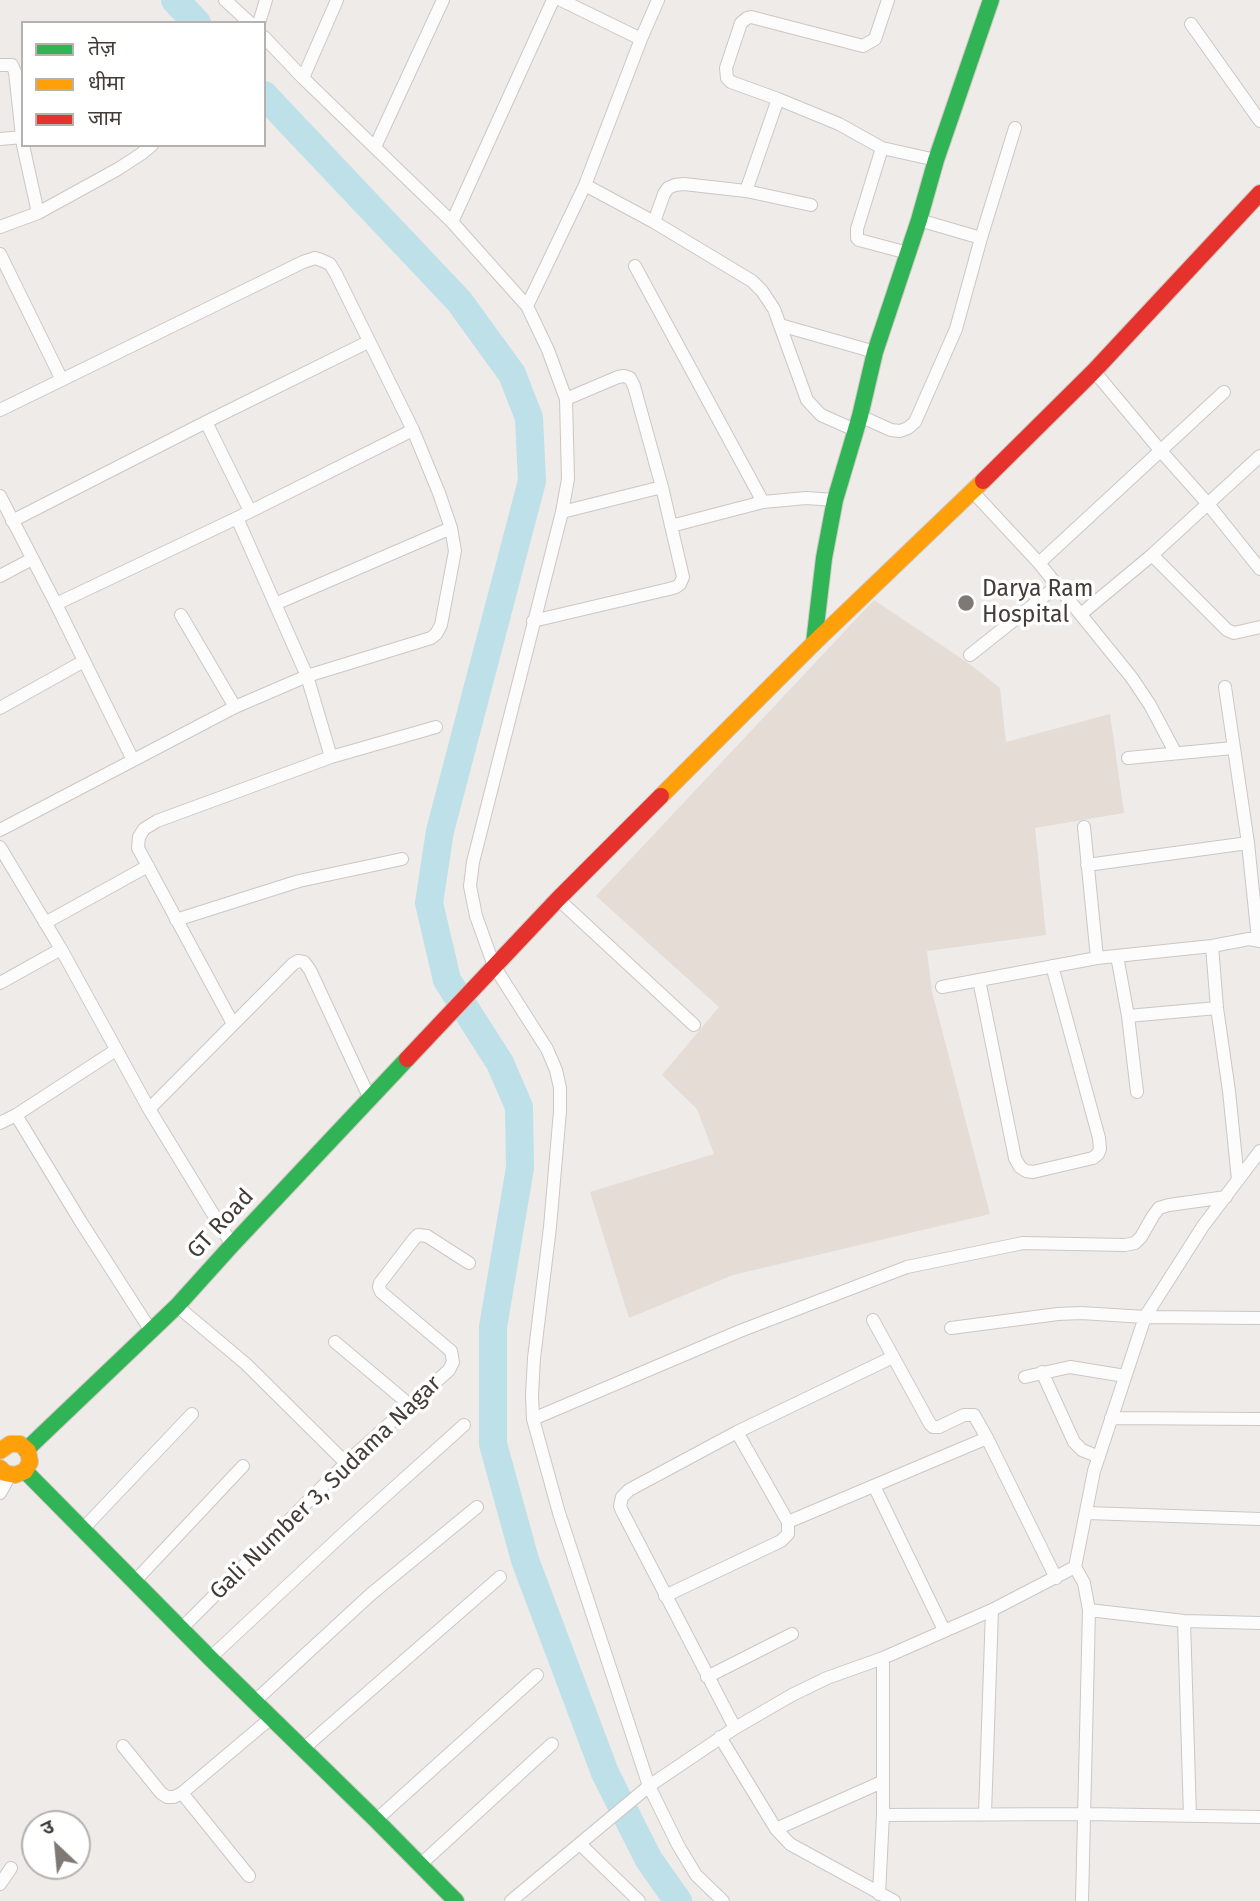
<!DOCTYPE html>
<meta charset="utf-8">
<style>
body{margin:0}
#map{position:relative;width:1260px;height:1901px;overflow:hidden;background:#eeebe9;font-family:"Fira Sans","Noto Sans Devanagari",sans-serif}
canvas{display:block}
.legend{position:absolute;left:21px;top:21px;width:245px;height:126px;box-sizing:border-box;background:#fff;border:2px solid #b4b1af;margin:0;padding:9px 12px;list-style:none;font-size:21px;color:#433b36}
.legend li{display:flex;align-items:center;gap:14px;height:35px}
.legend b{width:35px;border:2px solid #b4b1af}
.north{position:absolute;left:21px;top:1810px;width:70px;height:70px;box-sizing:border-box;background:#fff;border:2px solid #b4b1af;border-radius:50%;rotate:334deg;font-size:19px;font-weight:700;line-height:28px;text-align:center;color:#433b36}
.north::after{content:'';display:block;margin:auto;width:24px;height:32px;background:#7f7975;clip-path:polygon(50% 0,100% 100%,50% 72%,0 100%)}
</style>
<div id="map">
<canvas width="1260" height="1901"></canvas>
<ul class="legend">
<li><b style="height:9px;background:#30b455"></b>तेज़</li>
<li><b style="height:9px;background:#ff9f0a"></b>धीमा</li>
<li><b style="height:9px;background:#e5322d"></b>जाम</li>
</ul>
<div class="north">उ</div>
</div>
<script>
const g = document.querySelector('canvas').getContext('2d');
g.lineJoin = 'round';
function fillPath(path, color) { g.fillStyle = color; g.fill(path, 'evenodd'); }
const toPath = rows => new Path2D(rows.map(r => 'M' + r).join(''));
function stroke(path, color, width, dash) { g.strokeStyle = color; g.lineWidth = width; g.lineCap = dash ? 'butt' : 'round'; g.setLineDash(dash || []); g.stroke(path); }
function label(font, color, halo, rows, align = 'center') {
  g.font = font + ' "Fira Sans",sans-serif'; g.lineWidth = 7; g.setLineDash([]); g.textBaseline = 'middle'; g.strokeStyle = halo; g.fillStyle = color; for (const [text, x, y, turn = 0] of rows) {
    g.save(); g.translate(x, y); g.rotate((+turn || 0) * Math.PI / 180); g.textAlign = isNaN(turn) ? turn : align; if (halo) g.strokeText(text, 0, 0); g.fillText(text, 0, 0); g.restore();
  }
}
const education = toPath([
 [874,600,971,665,1000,688,1006,742,1110,714,1124,813,1035,828,1046,935,927,951,932,992,990,1214,733,1275,629,1318,590,1192,714,1154,697,1109,662,1075,719,1007,596,896]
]);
const river = toPath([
 [175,0,197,23],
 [264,95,459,301,512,374,529,418,532,481,440,831,429,903,447,980,500,1063,519,1107,520,1168,493,1327,493,1444,525,1560,605,1773,649,1860,678,1901]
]);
const street = toPath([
 [225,0,250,23],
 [561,0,641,39],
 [888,0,875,39,863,46,751,17,747,18,741,23,726,68,727,78,731,82,778,99,839,124,882,148,936,160],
 [259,23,266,0],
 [1191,24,1260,121],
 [264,37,303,78,452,222,527,306,548,350,566,399,568,479,562,512,473,862,470,886,476,916,494,966,547,1049,556,1070,560,1088,560,1111,550,1227,534,1358,532,1395,533,1419,559,1513,649,1786,678,1845,696,1875,723,1901],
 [0,65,12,65,15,72,23,145],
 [303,78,337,0],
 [0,139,23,137],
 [23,145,38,213],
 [375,147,443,0],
 [882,148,857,229,857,238,859,240,908,253],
 [585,185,654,222,752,281,762,291,774,309,807,400,821,415,855,430],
 [746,191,778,99],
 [919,220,981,238],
 [452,222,553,0],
 [654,222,664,194,668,188,675,185,684,184,746,191,811,205],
 [0,227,38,213,118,169,141,154,152,145],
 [0,254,62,380],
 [635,266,763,502],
 [527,306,585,185,641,39,658,0],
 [780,325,875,352],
 [1094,371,1160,450,1208,504,1260,569],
 [0,410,303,262,315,258,321,260,330,264,336,274,413,430,439,493,451,528,455,551,441,625,436,634,431,638,307,676,235,707,0,830],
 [860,416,891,430,900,431,908,428,915,422,956,329,981,238,1015,128],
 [206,422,250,511],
 [972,491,1039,563,1132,678,1150,705,1175,752],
 [0,496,56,604,133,760],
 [562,512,662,487],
 [237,518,307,676,331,757],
 [12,521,206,422,368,342],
 [671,526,763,502,806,498,835,500],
 [1152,555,1227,630,1234,633,1260,627],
 [1039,563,1224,392],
 [0,576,32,559],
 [56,604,237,518,413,430],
 [275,604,451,528],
 [1081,614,1152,555,1260,456],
 [181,615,235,707],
 [533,621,669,589,676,587,680,584,683,577,662,487,634,386,630,378,624,376,618,377,566,399],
 [970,655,1057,586],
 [1225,687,1248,843,1258,940],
 [0,708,84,661],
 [1128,758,1233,748],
 [1084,827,1097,958],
 [0,847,61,949,149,1109,232,1245],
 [1087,865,1248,843],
 [558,899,694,1025],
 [176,920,299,881,402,859],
 [45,923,148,866],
 [1212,946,1217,1008,1229,1091,1238,1180],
 [1117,956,1128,1016,1137,1092],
 [979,980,1015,1158,1020,1167,1026,1171,1033,1172,1093,1158,1098,1154,1100,1149,1099,1138,1052,966],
 [0,983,61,949],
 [942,987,1097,958,1212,946,1249,939,1260,941],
 [1128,1016,1217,1008],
 [233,1024,138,848,139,837,144,829,157,821,331,757,436,727],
 [149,1109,293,964,298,961,304,962,310,970,370,1099],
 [16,1115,81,1222,151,1331],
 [0,1123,16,1115,116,1050],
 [177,1306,246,1364,346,1463],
 [873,1320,930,1424,933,1427,939,1427,964,1415,974,1415,987,1438,1056,1578],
 [951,1328,1058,1314,1081,1313,1145,1317,1260,1318],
 [335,1342,410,1405],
 [1042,1372,1074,1442,1082,1450,1099,1457],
 [1025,1377,1070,1367,1125,1376],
 [1111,1418,1260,1419],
 [533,1419,740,1331,907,1267,1023,1243,1125,1245,1135,1243,1141,1237,1153,1216,1159,1208,1169,1205,1226,1197],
 [874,1486,944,1630],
 [0,1493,10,1475],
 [1087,1513,1260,1519],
 [788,1522,987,1438],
 [82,1530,192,1414],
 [1075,1567,1084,1583,1089,1610,1082,1901],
 [134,1582,243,1466],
 [665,1596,781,1541,788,1534,788,1522,737,1432],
 [1089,1610,1184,1621,1260,1623],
 [1184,1621,1190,1816],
 [181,1629,346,1463,449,1370,453,1362,451,1351,381,1292,379,1287,380,1283,414,1239,418,1235,427,1236,469,1263],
 [210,1658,345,1532,464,1425],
 [707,1677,792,1634],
 [254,1702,370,1595,477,1507],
 [735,1728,622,1511,620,1506,622,1497,629,1490,737,1432,893,1357],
 [720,1737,776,1829,790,1844,894,1901],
 [123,1746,161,1793,167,1797,174,1797,182,1793,271,1718],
 [303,1749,500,1577],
 [182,1793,249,1876],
 [985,1814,992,1610],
 [883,1815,1085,1814,1260,1817],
 [376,1820,537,1675],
 [776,1829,882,1782],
 [580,1844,639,1901],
 [421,1864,552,1744],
 [0,1884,11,1868],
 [879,1894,883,1815,883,1658],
 [511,1901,649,1786,735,1728,792,1695,827,1678,883,1658,992,1610,1075,1567,1094,1471,1145,1317,1203,1226,1260,1151]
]);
const fast = toPath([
 [814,643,824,558,835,500,860,416,875,352,919,220,936,160,991,0],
 [26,1450,177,1306,232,1245,407,1059],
 [25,1471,210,1658,376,1820,456,1901]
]);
const slow = toPath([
 [661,796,814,643,983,481],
 [0,1451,10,1444,20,1444,28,1451,30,1462,25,1471,15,1475,5,1473,0,1468]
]);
const jam = toPath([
 [983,481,1094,371,1260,193],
 [407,1059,558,899,661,796]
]);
const markers = [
 [966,603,9,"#7f7975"]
];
const poiNames = [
 ["Darya Ram",982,590],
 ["Hospital",982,616]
];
const streetNames = [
 ["GT Road",221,1224,-47],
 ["Gali Number 3, Sudama Nagar",326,1488,-44]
];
fillPath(education, '#e4dcd5');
stroke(river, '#bee0e8', 28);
stroke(street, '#cbc7c5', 14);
stroke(fast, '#cec8c2', 18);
stroke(slow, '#cec8c2', 18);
stroke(jam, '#cec8c2', 18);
stroke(street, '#fcfcfc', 12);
stroke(fast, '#30b455', 16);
stroke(slow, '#ff9f0a', 16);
stroke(jam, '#e5322d', 16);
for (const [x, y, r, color] of markers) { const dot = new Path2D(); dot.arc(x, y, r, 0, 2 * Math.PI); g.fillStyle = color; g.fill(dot); stroke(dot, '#fff', 2.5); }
label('23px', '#433b36', '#fff', poiNames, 'left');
label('23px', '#433b36', '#fff', streetNames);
</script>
